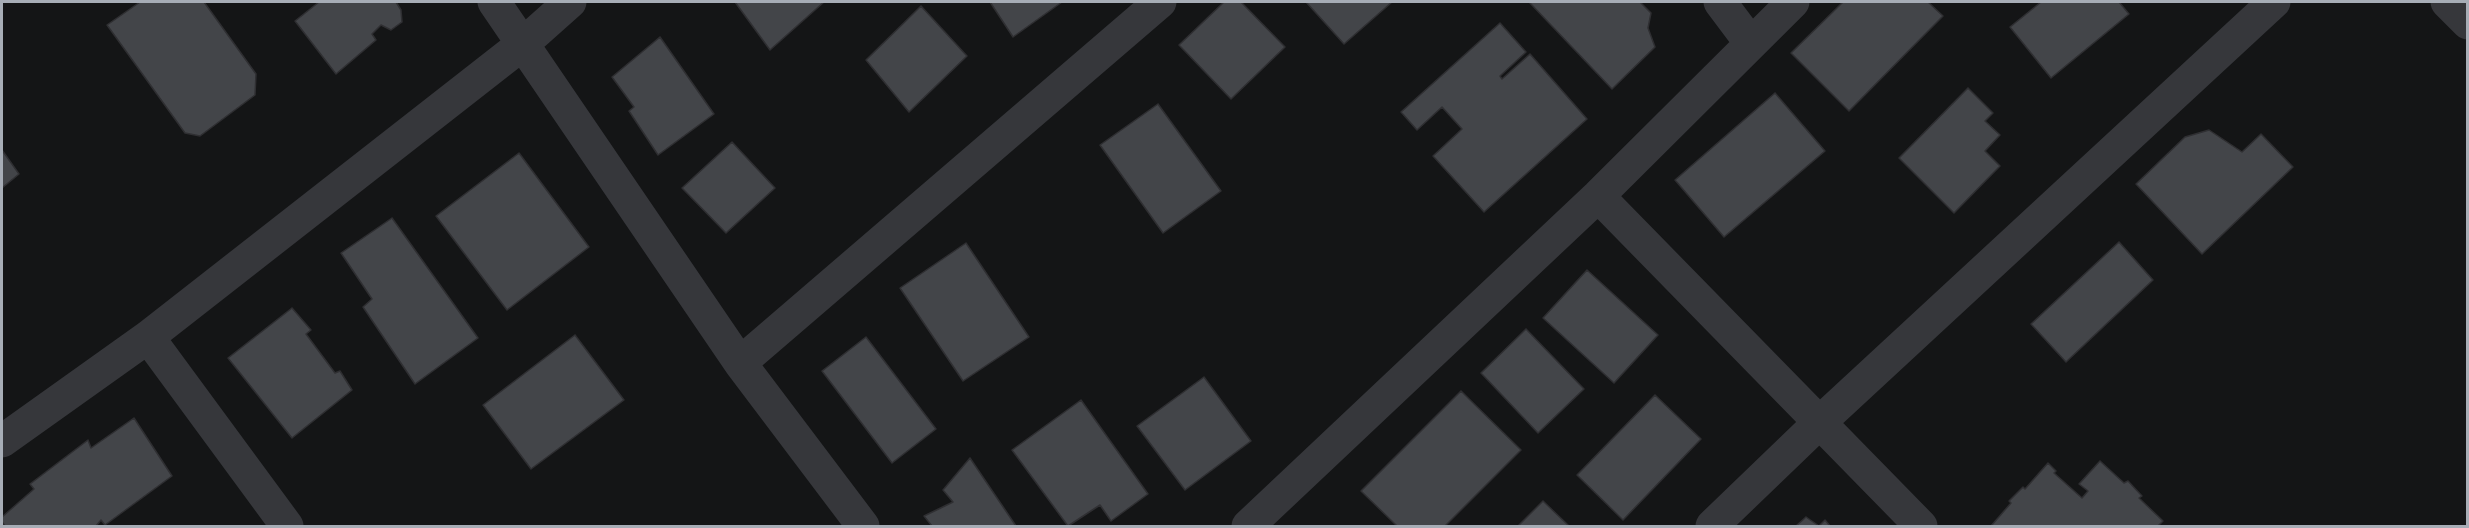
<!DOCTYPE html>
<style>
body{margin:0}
#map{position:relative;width:2469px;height:528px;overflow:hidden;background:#141516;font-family:"Asap Condensed",sans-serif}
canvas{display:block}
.frame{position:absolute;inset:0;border:3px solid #a7adb6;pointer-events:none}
</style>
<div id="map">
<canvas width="2469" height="528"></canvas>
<div class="frame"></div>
</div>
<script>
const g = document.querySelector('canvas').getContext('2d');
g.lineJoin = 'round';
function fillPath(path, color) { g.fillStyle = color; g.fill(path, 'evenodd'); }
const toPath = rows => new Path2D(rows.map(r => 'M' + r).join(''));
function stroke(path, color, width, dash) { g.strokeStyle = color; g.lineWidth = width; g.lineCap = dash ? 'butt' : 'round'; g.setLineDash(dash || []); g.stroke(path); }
const building = toPath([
 [140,2,204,2,256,74,255,95,200,136,185,133,107,25,140,2],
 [319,2,396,2,401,10,402,22,391,30,381,25,372,34,376,40,336,74,295,21,319,2],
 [735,2,824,2,770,50,735,2],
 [990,2,1062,2,1013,37,990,2],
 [1224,2,1241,2,1285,47,1231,99,1179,45,1224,2],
 [1306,2,1392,2,1344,44,1306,2],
 [1529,2,1640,2,1651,13,1648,28,1655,47,1612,89,1529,2],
 [1843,2,1928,2,1943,16,1849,111,1791,53,1843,2],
 [2041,2,2119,2,2129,14,2051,78,2010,27,2041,2],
 [921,6,967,56,909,112,866,60,921,6],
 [1500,23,1526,52,1500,76,1502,79,1530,54,1587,119,1484,212,1433,156,1462,129,1442,107,1417,130,1401,112,1500,23],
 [660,37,714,114,658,155,629,111,634,107,612,77,660,37],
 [1968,88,1993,113,1985,121,2000,135,1985,151,2000,166,1954,213,1899,158,1968,88],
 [1775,93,1825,151,1724,237,1675,180,1775,93],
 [1158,104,1221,191,1163,233,1100,145,1158,104],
 [2209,130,2242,152,2261,134,2293,167,2202,254,2136,184,2185,137,2209,130],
 [732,142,775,188,726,233,682,188,732,142],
 [2,150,19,174,2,188,2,150],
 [519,153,589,247,507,310,436,216,519,153],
 [392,218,478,338,415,384,363,307,372,299,341,253,392,218],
 [2119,242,2153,280,2066,362,2031,324,2119,242],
 [966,243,1029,337,963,381,900,288,966,243],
 [1587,270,1658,335,1614,383,1543,318,1587,270],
 [292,308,311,330,306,334,335,373,340,371,352,390,292,438,228,358,292,308],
 [1526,329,1584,389,1538,433,1481,373,1526,329],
 [575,335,624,400,531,469,483,405,575,335],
 [866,337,936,429,892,463,822,371,866,337],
 [1204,377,1251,441,1185,490,1137,426,1204,377],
 [1461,391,1521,450,1445,526,1397,526,1361,491,1461,391],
 [1655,395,1701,439,1623,520,1577,475,1655,395],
 [1081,400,1148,494,1111,521,1100,505,1068,526,1012,450,1081,400],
 [134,418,172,476,105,525,101,520,96,526,5,526,2,522,2,517,34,489,30,484,88,440,91,448,134,418],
 [970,458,1016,526,932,526,924,516,953,502,943,490,970,458],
 [2100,461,2124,483,2128,481,2142,496,2139,498,2163,521,2158,526,1991,526,2011,503,2009,501,2023,487,2025,489,2048,463,2056,471,2054,473,2082,498,2088,491,2079,484,2100,461],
 [1543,501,1569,526,1518,526,1543,501],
 [1806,517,1819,526,1825,520,1830,526,1796,526,1806,517]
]);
const minor = toPath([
 [494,2,740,363,863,526],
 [1720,2,1750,42],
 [2447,2,2468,23],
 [1598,196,1921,526],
 [148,337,287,526],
 [740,363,1160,2],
 [2,441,148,337,524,43,570,2],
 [1248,526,1598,196,1793,2],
 [1712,526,1820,422,2274,2]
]);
fillPath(building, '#434549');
stroke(building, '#2f2f32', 1.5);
stroke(minor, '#36373b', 33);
</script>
